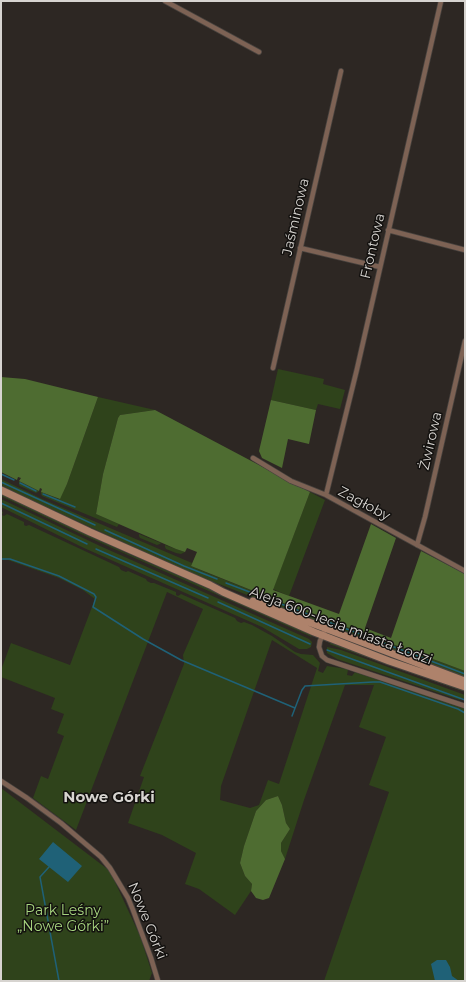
<!DOCTYPE html>
<meta charset="utf-8">
<style>
body{margin:0}
#map{position:relative;width:466px;height:982px;overflow:hidden;background:#2d2723;font-family:Montserrat,sans-serif}
canvas{display:block}
.frame{position:absolute;inset:0;border:2px solid #d7d4d0;pointer-events:none}
</style>
<div id="map">
<canvas width="466" height="982"></canvas>
<div class="frame"></div>
</div>
<script>
const g = document.querySelector('canvas').getContext('2d');
g.lineJoin = 'round';
function fillPath(path, color) { g.fillStyle = color; g.fill(path, 'evenodd'); }
const toPath = rows => new Path2D(rows.map(r => 'M' + r).join(''));
function stroke(path, color, width, dash) { g.strokeStyle = color; g.lineWidth = width; g.lineCap = dash ? 'butt' : 'round'; g.setLineDash(dash || []); g.stroke(path); }
function label(font, color, halo, rows, align = 'center') {
  g.font = font + ' Montserrat,sans-serif'; g.lineWidth = 3; g.setLineDash([]); g.textBaseline = 'middle'; g.strokeStyle = halo; g.fillStyle = color; for (const [text, x, y, turn = 0] of rows) {
    g.save(); g.translate(x, y); g.rotate((+turn || 0) * Math.PI / 180); g.textAlign = isNaN(turn) ? turn : align; if (halo) g.strokeText(text, 0, 0); g.fillText(text, 0, 0); g.restore();
  }
}
const green = toPath([
 [278,369,324,379,323,384,345,390,340,409,318,404,316,410,271,400],
 [98,397,155,410,120,415,118,418,103,474,96,514,119,524,117,527,42,496,41,494,41,492,59,499,67,484],
 [1,479,42,499,192,563,191,566,210,574,296,608,465,671,465,679,193,574,29,499,1,485],
 [19,481,39,491,38,492,36,493,20,486,19,485],
 [310,492,325,500,289,596,273,589],
 [1,494,124,552,309,632,312,637,81,534,1,496],
 [1,499,100,546,309,639,312,642,311,647,307,649,299,649,262,627,84,548,1,507],
 [1,511,3,512,2,515,4,516,7,514,24,522,24,525,26,526,29,525,119,567,121,570,126,572,128,571,146,579,147,581,151,583,154,583,176,592,176,595,178,596,181,594,235,618,237,621,241,623,244,622,252,625,272,636,295,652,301,654,313,655,320,663,318,671,323,673,327,666,347,669,348,670,347,675,352,676,355,672,465,709,465,981,324,981,389,792,369,785,386,737,359,727,374,685,345,685,304,800,285,859,281,851,281,843,290,829,286,823,282,805,278,796,266,800,256,811,244,846,240,863,245,876,252,884,251,891,235,915,199,889,185,884,196,853,162,835,128,823,144,777,140,776,184,664,183,655,203,609,167,592,76,830,33,798,41,776,48,779,64,736,57,733,64,714,51,709,55,698,1,677,1,670,11,643,70,665,95,599,83,590,59,578,8,560,1,560],
 [272,640,317,668,279,784,268,780,259,805,250,808,220,800,221,786],
 [139,534,161,543,160,544,157,545,140,538,139,536],
 [165,545,176,549,185,552,181,554,176,553,166,549,165,547],
 [333,642,465,690,465,692,329,644],
 [327,647,341,650,465,695,465,699,461,698,460,700,337,659,327,653],
 [1,788,110,871,140,936,152,973,149,981,1,981]
]);
const forest = toPath([
 [1,377,25,379,98,397,67,484,60,499,41,492,42,489,40,488,39,491,19,481,21,478,18,477,17,480,1,472],
 [271,400,316,410,309,444,288,439,282,468,262,458,259,451],
 [155,410,310,492,273,590,339,614,371,524,396,538,365,628,391,638,421,551,465,574,465,671,296,608,191,566,197,552,187,548,185,552,176,549,96,514,103,474,118,418,120,415],
 [278,796,282,805,286,823,290,829,281,843,281,851,285,859,269,898,263,900,256,898,251,891,252,884,245,876,240,863,244,846,256,811,266,800]
]);
const water = toPath([
 [53,842,82,866,68,882,39,859],
 [437,960,446,960,450,967,452,976,459,981,435,981,431,964]
]);
const stream = toPath([
 [1,474,14,480],
 [1,482,95,525],
 [20,483,36,491],
 [43,494,75,507],
 [1,503,87,544],
 [105,530,184,566,217,579],
 [96,549,208,598],
 [1,559,10,559,59,576,94,594,96,597,93,607,143,639,181,660,295,708],
 [226,583,465,674],
 [218,602,310,644],
 [327,650,465,700],
 [292,716,302,690,305,686,373,682,380,682,458,709,465,713],
 [49,867,40,877,59,981]
]);
const street = toPath([
 [165,1,259,52],
 [388,230,465,250],
 [300,248,380,267],
 [273,368,341,71],
 [253,458,291,481,326,495,465,571],
 [326,495,357,369,441,1],
 [417,545,425,517,465,341],
 [326,628,320,641,319,647,322,656,327,660,465,706],
 [1,781,27,798,61,823,101,857,110,868,128,898,133,910,151,958,158,981]
]);
const secondary = toPath([
 [1,490,90,532,210,585,223,592,314,632,389,661,465,687],
 [253,601,465,681]
]);
const streetNames = [
 ["Jaśminowa",296,217,-77],
 ["Frontowa",373,246,-77],
 ["Żwirowa",431,441,-77],
 ["Zagłoby",364,504,28],
 ["Aleja 600-lecia miasta Łodzi",341,626,21],
 ["Nowe Górki",147,921,68]
];
const parkNames = [
 ["Park Leśny",63,911],
 ["„Nowe Górki”",63,927]
];
const neighbourhoodNames = [
 ["Nowe Górki",109,798]
];
fillPath(green, '#2f431b');
fillPath(forest, '#4e6c31');
fillPath(water, '#1f6177');
stroke(stream, '#1f6177', 1.5);
stroke(street, '#48433f', 6);
stroke(secondary, '#48433f', 9);
stroke(street, '#7d6254', 4.5);
stroke(secondary, '#ae826b', 7);
label('14px', '#d7d4d0', '#13110f', streetNames);
label('14px', '#a7d57f', '#13110f', parkNames);
label('bold 15px', '#d7d4d0', '#13110f', neighbourhoodNames);
</script>
